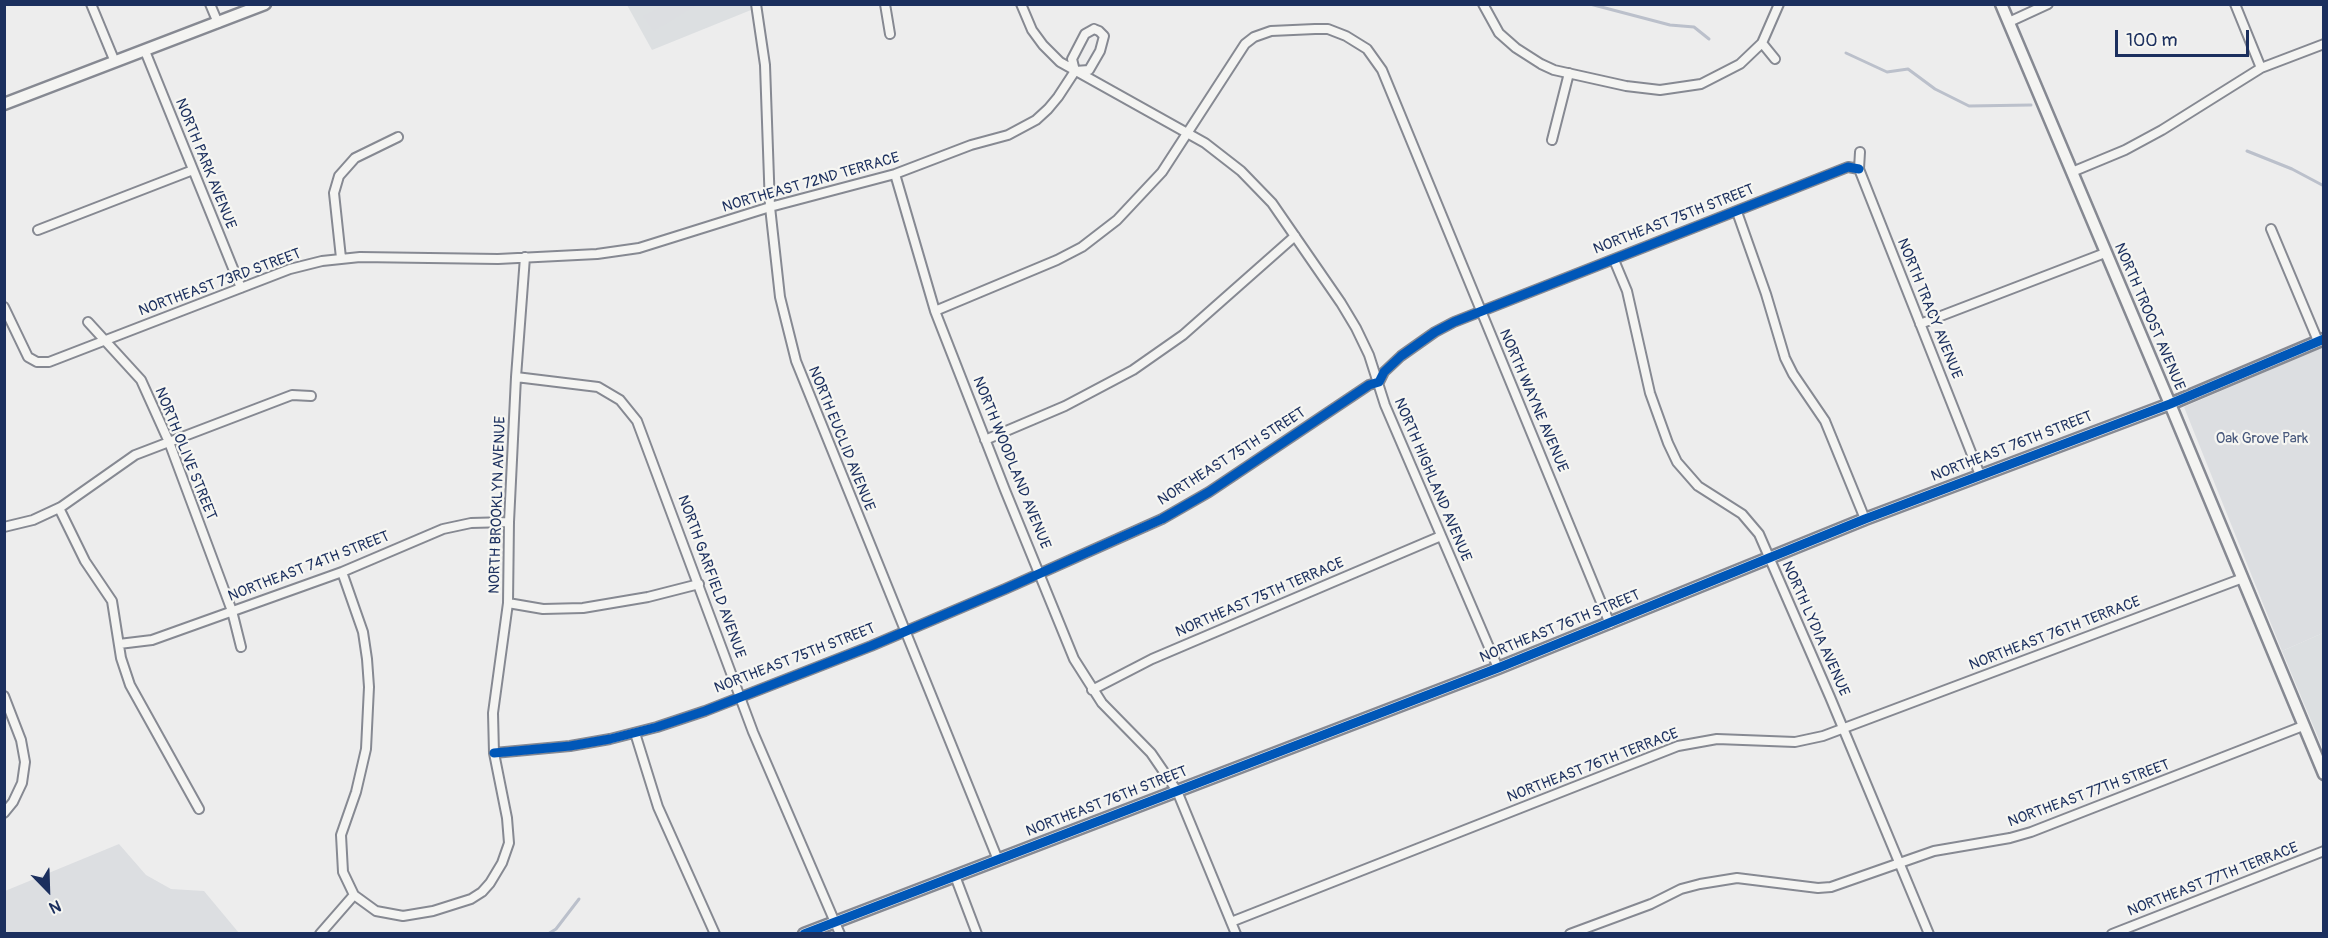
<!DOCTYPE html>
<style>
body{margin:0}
#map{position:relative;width:2328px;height:938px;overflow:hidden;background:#ededed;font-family:Pangolin,sans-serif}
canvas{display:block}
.frame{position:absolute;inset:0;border:6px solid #1b2f5e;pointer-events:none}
.north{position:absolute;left:18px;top:860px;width:60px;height:60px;-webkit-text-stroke:4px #f6f6f2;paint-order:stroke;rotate:157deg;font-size:16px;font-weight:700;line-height:24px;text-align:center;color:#1b2f5e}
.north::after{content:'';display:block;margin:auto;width:21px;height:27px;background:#1b2f5e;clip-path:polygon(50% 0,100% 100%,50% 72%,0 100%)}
.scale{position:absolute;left:2115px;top:30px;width:134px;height:27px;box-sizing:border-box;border:3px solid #1b2f5e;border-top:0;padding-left:8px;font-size:18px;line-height:21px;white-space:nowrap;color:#1b2f5e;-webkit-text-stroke:4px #f6f6f2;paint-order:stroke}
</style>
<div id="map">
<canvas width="2328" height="938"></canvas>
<div class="frame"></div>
<div class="north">N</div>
<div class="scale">100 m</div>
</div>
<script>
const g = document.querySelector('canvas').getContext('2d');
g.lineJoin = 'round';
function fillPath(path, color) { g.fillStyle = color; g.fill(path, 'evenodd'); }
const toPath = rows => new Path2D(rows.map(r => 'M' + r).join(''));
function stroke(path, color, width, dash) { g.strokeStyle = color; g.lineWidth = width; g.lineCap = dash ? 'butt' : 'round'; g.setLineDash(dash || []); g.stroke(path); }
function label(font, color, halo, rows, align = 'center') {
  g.font = font + ' Pangolin,sans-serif'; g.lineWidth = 4.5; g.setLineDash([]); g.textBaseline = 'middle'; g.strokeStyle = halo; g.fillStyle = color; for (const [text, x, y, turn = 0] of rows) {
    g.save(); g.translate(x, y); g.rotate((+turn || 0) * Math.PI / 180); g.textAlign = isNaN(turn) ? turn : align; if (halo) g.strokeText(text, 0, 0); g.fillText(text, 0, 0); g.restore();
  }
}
const built = toPath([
 [750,4,751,10,652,50,627,5],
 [2323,633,2323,749,2282,651]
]);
const green = toPath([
 [666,4,697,4,697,5,654,31,643,16],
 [2323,347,2323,633,2282,651,2184,407],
 [119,844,146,875,171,889,204,891,239,933,5,933,5,891]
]);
const stream = toPath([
 [1590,4,1670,25,1694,27,1709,39],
 [1846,53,1887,72,1908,69,1935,89,1969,106,2031,105],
 [2247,151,2292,169,2324,186],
 [548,934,556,929,579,899]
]);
const street = toPath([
 [91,4,115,62],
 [210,4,218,23],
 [756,4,765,65,770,207,780,297,796,361,998,860],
 [885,4,890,34],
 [1021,4,1032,30,1043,45,1060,62,1205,143,1241,171,1272,203,1341,303,1356,328,1369,355,1385,405,1498,668],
 [1483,4,1499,33,1516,48,1541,64,1554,70,1626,86,1660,90,1701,84,1740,64,1762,43,1779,4],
 [2235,4,2261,68],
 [2009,22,2048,4],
 [1094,29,1099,31,1104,36,1100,51,1089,70,1075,71,1072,59,1085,34,1094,29],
 [1762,43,1775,59],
 [145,51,241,288],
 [1552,140,1569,73],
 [1860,152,1859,169,1980,475],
 [2072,172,2125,150,2162,130,2261,68,2324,44],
 [895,174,935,311,1005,490,1074,659,1102,703,1151,753,1177,791,1236,934],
 [1737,212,1766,294,1785,358,1793,374,1825,421,1865,519],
 [2271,229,2318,341],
 [38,230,193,170],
 [341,258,334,193,339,176,355,158,398,137],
 [1614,260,1627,291,1650,393,1668,443,1677,462,1698,486,1742,514,1759,534,1830,697,1929,934],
 [4,307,28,357,37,362,49,362,290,269,322,261,360,257,498,259,597,254,639,248,770,207,895,174,971,145,1008,135,1036,120,1048,109,1058,97,1075,71],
 [935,311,1057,260,1082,247,1117,220,1162,172,1245,44,1254,37,1271,31,1315,29,1328,29,1346,36,1367,49,1382,70,1610,624],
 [88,322,141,380,169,442,232,611,241,647],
 [1920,324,2105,253],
 [516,377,598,387,620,400,637,421,753,732,840,934],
 [985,440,1065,406,1133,370,1183,335,1295,236],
 [59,508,85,561,112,601,121,658,130,685,199,809],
 [4,527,33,520,61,507,135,455,292,395,311,396],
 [342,572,363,632,367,659,369,687,366,749,356,792,341,835,343,872,354,895,376,911,403,916,433,911,471,899,482,892,490,883,502,863,509,843,507,818,494,753,493,713,508,603,509,522,516,377,525,257],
 [508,603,543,609,583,608,648,597,699,584],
 [119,644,152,640,342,572,443,529,471,523,509,522],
 [1092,690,1152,659,1441,536],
 [4,696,21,740,25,762,22,783,13,802,4,813],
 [635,733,658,807,715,934],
 [494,753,570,746,610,739,657,727,705,711,871,646,1005,589,1162,519,1209,492,1369,385,1379,382,1384,372,1401,356,1435,332,1454,322,1848,167,1859,169],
 [955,876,977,934],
 [1231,922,1678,746,1717,739,1795,742,1823,736,2243,578],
 [320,934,354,895],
 [1570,934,1651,904,1681,889,1700,884,1737,878,1818,888,1831,887,1934,851,2010,838,2031,832,2303,726],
 [2112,934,2324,851]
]);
const secondary = toPath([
 [2001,4,2170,404,2324,774],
 [4,104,265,4],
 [804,934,1498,668,1865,519,2170,404,2324,339]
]);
const cycleway = toPath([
 [494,753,570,746,610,739,657,727,705,711,871,646,1005,589,1162,519,1209,492,1369,385,1379,382,1384,372,1401,356,1435,332,1454,322,1848,167,1859,169],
 [804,934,1498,668,1865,519,2170,404,2324,339]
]);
const streetNames = [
 ["NORTH PARK AVENUE",205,164,68],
 ["NORTHEAST 72ND TERRACE",811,183,-16],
 ["NORTHEAST 75TH STREET",1674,220,-21],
 ["NORTHEAST 73RD STREET",220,283,-20],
 ["NORTH TRACY AVENUE",1929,309,68],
 ["NORTH TROOST AVENUE",2149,317,67],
 ["NORTH WAYNE AVENUE",1533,401,67],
 ["NORTH EUCLID AVENUE",841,439,68],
 ["NORTHEAST 76TH STREET",2012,447,-21],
 ["NORTH OLIVE STREET",185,454,68],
 ["NORTHEAST 75TH STREET",1232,457,-32],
 ["NORTH WOODLAND AVENUE",1011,463,68],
 ["NORTH HIGHLAND AVENUE",1432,480,67],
 ["NORTH BROOKLYN AVENUE",498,505,-88],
 ["NORTHEAST 74TH STREET",309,567,-21],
 ["NORTH GARFIELD AVENUE",711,577,70],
 ["NORTHEAST 75TH TERRACE",1260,598,-23],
 ["NORTHEAST 76TH STREET",1560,627,-22],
 ["NORTH LYDIA AVENUE",1815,629,66],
 ["NORTHEAST 76TH TERRACE",2055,634,-21],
 ["NORTHEAST 75TH STREET",795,659,-21],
 ["NORTHEAST 76TH TERRACE",1593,766,-21],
 ["NORTHEAST 77TH STREET",2089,794,-20],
 ["NORTHEAST 76TH STREET",1107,802,-21],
 ["NORTHEAST 77TH TERRACE",2213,880,-21]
];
const parkNames = [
 ["Oak Grove Park",2262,439]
];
fillPath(built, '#dcdfe1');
fillPath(green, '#dcdee1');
stroke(stream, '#bbc0cb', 3);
stroke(street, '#868992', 12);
stroke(secondary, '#868992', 15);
stroke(street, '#f4f4f2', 8);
stroke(secondary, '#f4f4f2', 10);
stroke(cycleway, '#0057b8', 9);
label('15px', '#1b2f5e', '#f6f6f2', streetNames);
label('15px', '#48587c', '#f6f6f2', parkNames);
</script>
